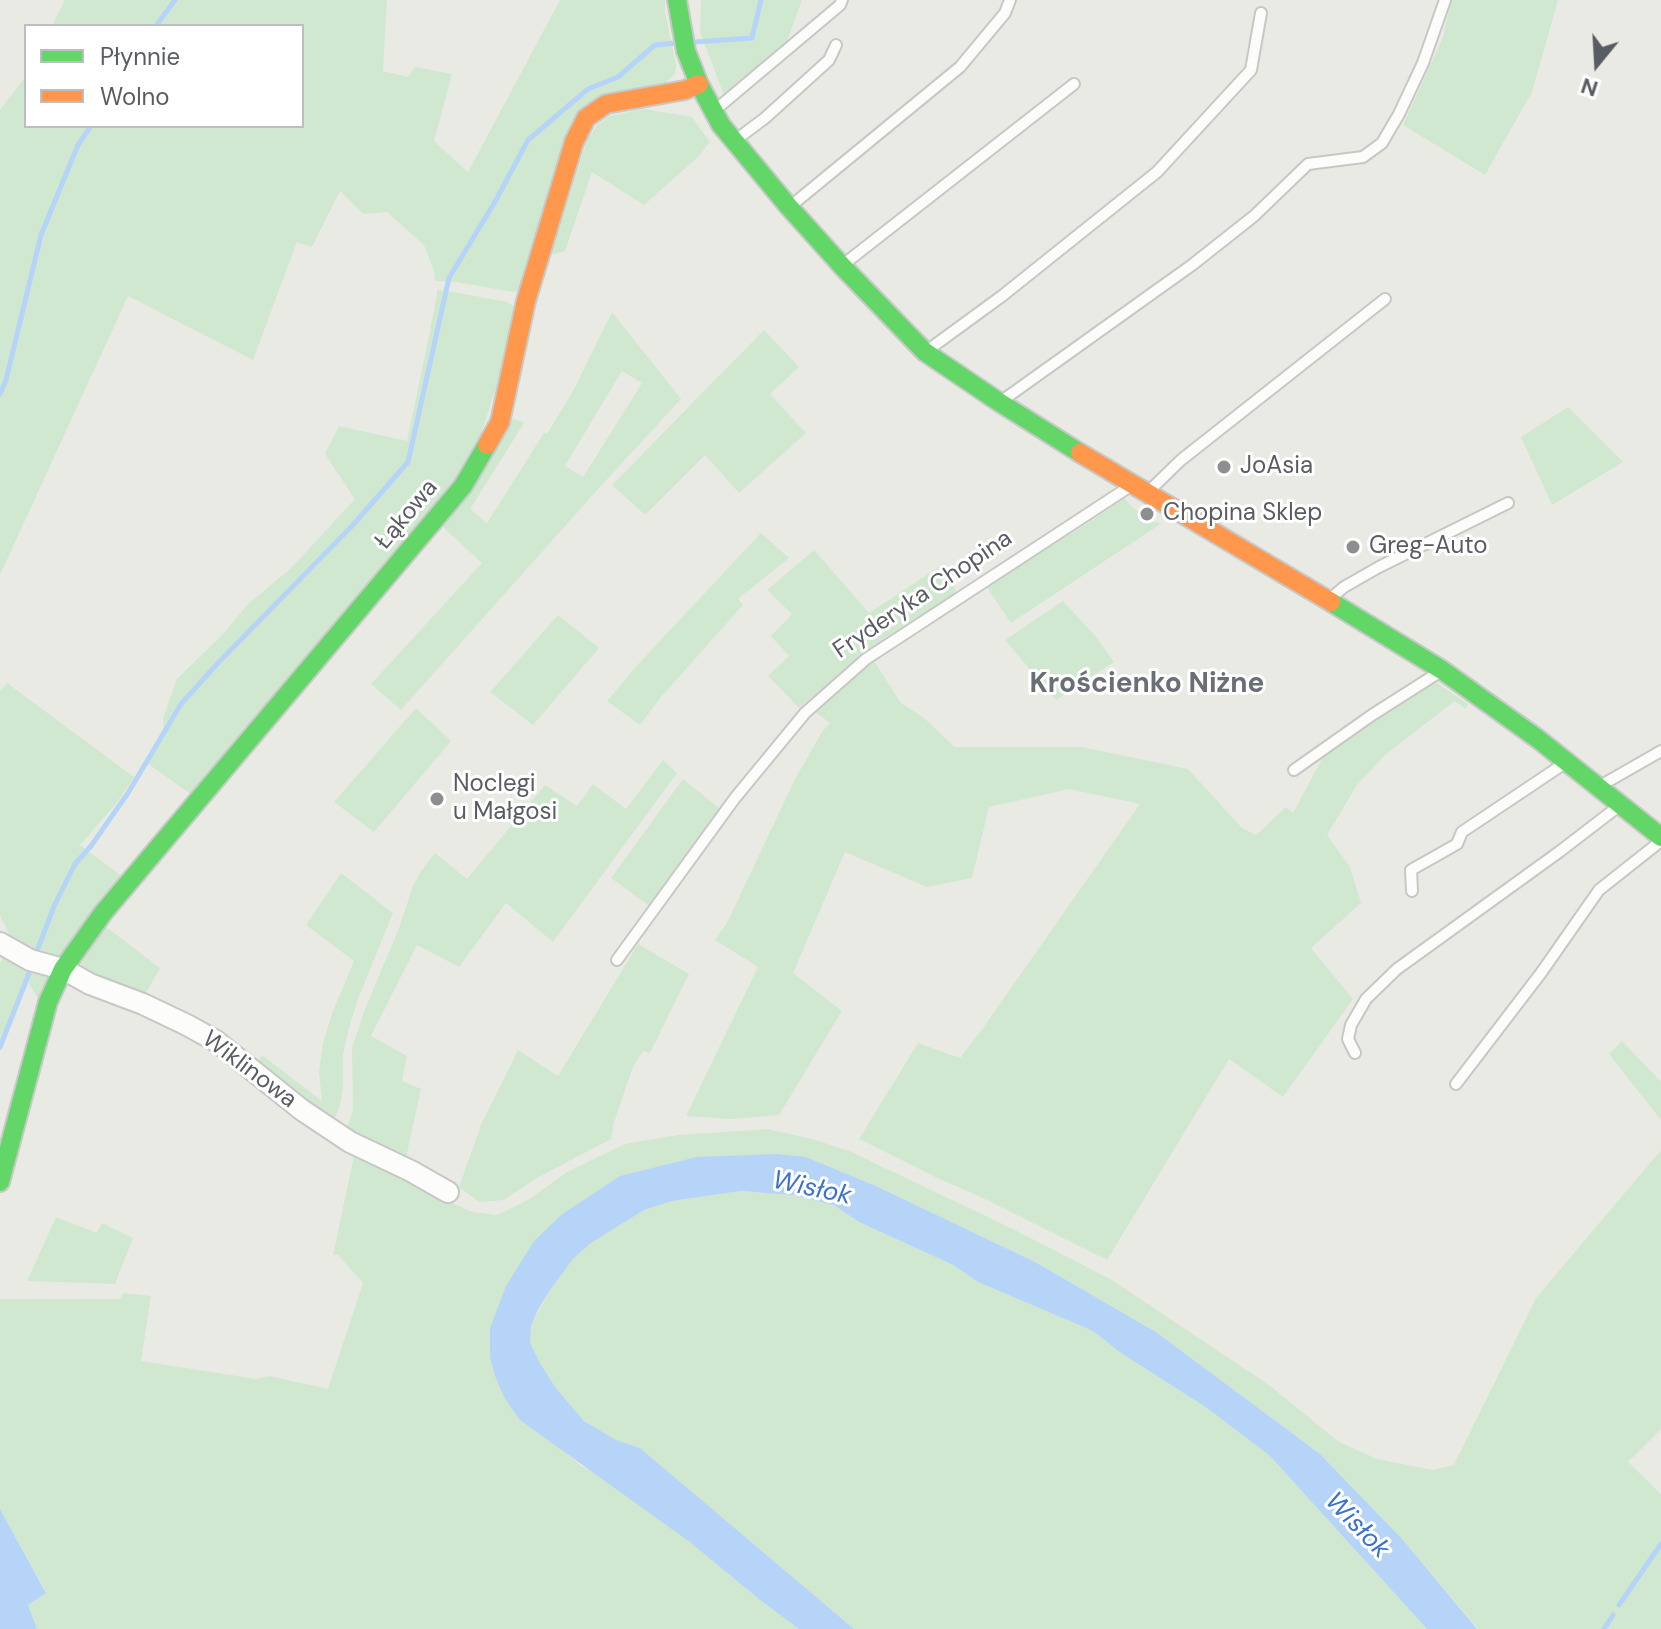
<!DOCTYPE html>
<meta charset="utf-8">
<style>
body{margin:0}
#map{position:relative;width:1661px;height:1629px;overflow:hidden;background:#eaeae4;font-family:"DM Sans",sans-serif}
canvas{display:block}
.legend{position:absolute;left:24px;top:24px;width:280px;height:104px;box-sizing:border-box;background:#fff;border:2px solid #bdbec1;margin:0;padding:10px 14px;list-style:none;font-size:24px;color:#595d63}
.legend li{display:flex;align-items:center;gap:16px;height:40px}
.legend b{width:40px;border:2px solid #bdbec1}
.north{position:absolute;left:1557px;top:24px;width:80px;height:80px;-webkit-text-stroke:6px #fff;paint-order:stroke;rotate:198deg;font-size:22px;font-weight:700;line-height:32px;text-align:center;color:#595d63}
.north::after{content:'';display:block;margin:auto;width:28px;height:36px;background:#595d63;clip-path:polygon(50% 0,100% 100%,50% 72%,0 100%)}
</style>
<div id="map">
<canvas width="1661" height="1629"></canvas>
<ul class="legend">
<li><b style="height:10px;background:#63d668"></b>Płynnie</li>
<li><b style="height:10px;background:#ff974d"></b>Wolno</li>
</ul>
<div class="north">N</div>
</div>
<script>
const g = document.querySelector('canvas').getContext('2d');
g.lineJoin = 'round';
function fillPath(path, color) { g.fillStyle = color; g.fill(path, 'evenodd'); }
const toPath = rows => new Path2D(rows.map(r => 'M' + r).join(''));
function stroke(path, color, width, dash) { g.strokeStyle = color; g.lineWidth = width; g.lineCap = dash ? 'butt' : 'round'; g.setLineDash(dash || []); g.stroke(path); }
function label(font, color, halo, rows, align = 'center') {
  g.font = font + ' "DM Sans",sans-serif'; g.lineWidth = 6; g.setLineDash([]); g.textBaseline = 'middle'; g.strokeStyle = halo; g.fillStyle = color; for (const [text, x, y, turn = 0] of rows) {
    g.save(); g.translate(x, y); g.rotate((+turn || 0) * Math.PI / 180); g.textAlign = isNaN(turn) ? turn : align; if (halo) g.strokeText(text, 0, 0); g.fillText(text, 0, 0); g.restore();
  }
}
const green = toPath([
 [65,0,387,0,383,71,408,77,415,67,452,74,434,141,468,172,560,0,665,0,665,12,676,65,675,74,665,83,587,108,523,290,513,292,456,282,435,281,434,271,424,245,387,212,363,214,340,191,312,247,297,242,253,360,128,296,0,575,0,110,26,76,26,126,302,126,302,26,52,26],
 [701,0,802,0,786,44,725,98,700,32],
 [1451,0,1558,0,1532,92,1485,175,1403,125,1443,37],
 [644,109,692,117,710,142,698,157,644,205,592,172,565,251,551,255,587,140,597,125,609,116],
 [437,290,449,291,507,302,519,309,503,367,471,464,195,797,144,761,164,739,163,718,177,679,225,632,247,605,291,568,355,499,325,454,339,426,407,441,425,356,437,295],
 [612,312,681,399,599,488,401,710,371,684,482,563,442,526,508,416,524,423,470,509,487,523,544,433,547,434,573,391],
 [622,371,642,383,583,477,565,466],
 [764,330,799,367,770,394,806,433,739,493,705,455,645,515,612,485],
 [1568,407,1623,462,1552,505,1521,437],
 [1125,498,1129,504,1151,522,1162,523,1011,623,986,586,1080,528],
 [761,533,789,558,738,599,743,605,661,697,640,725,607,701,641,661],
 [814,550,869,613,945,563,957,594,888,636,799,708,768,676,789,656,771,636,792,614,767,590],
 [1063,601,1097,638,1114,662,1056,700,1005,640],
 [558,615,599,648,533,725,490,692],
 [874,661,901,703,923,717,955,747,1082,747,1188,769,1242,828,1256,835,1286,807,1293,813,1325,753,1359,728,1422,688,1437,683,1468,704,1466,709,1455,701,1386,754,1357,785,1327,835,1350,867,1361,903,1311,948,1353,999,1283,1097,1229,1059,1107,1260,983,1198,935,1177,859,1139,918,1043,960,1058,983,1028,1140,804,1069,789,989,807,972,878,927,887,845,852,793,973,842,1011,779,1115,731,1119,686,1116,758,967,715,940,727,923,795,779,822,732,830,723,814,711,838,689],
 [7,683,134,777,116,804,80,845,123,877,55,961,12,940,0,915,0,691],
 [416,708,451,741,374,832,334,802],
 [663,760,677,773,553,942,506,903,459,967,417,945,371,1036,407,1056,402,1081,421,1089,405,1162,345,1134,353,1110,352,1047,365,1009,399,928,413,886,421,871,435,853,467,879,545,785,577,806,593,784,626,809],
 [683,779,720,809,651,907,611,878],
 [341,873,393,913,358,999,350,1024,343,1054,343,1088,340,1106,335,1117,329,1120,256,1065,262,1055,322,1101,319,1072,323,1042,333,1011,354,961,306,925],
 [105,926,160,968,143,998,84,975,80,966],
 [638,944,689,974,650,1053,643,1051,633,1067,614,1122,611,1139,535,1179,504,1200,479,1202,459,1187,481,1125,518,1050,558,1076],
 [4,955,51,976,42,1005,28,982,0,1051,0,964],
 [1622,1041,1661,1082,1661,1120,1609,1054],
 [768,1129,816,1140,849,1151,1011,1228,1112,1280,1269,1385,1339,1442,1377,1459,1433,1470,1454,1465,1536,1298,1661,1150,1661,1429,1628,1462,1661,1494,1661,1629,1478,1629,1403,1540,1320,1454,1156,1332,1035,1262,876,1186,806,1157,620,1176,562,1214,534,1241,490,1328,490,1358,495,1376,558,1446,580,1465,605,1479,691,1543,760,1600,799,1629,37,1629,28,1605,46,1592,0,1509,0,1299,120,1299,123,1293,151,1296,141,1361,256,1379,270,1376,328,1389,363,1283,338,1255,333,1255,355,1151,447,1201,473,1212,497,1215,528,1200,567,1172,625,1144,678,1135],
 [741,1191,792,1195,835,1205,859,1222,953,1265,978,1282,1093,1331,1121,1353,1207,1408,1270,1456,1427,1629,854,1629,640,1448,616,1440,584,1421,555,1387,540,1363,530,1343,531,1326,550,1290,573,1259,591,1243,644,1210,672,1201],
 [56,1217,97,1233,102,1223,133,1238,115,1284,27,1281]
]);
const water = toPath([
 [777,1154,806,1157,876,1186,1035,1262,1156,1332,1320,1454,1403,1540,1477,1629,1427,1629,1270,1456,1207,1408,1121,1353,1093,1331,978,1282,953,1265,859,1222,834,1205,792,1195,741,1191,672,1201,644,1210,591,1243,573,1259,550,1290,538,1310,531,1326,530,1343,540,1363,555,1387,584,1421,616,1440,640,1448,854,1629,799,1629,760,1600,691,1543,520,1420,505,1399,495,1376,490,1358,490,1328,506,1286,534,1241,562,1214,620,1176,697,1157],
 [0,1509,46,1593,28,1605,37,1629,0,1629]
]);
const stream = toPath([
 [156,26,175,0],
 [695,42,752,38,761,0],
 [0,394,6,380,41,235,78,145,91,126],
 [35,956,55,904,75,864,91,846,128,793,181,704,217,664,352,526,408,462,449,278,496,200,528,140,588,89,618,77,655,45,677,43],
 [0,1047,32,966],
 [1619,1605,1661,1544],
 [1604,1629,1613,1615]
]);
const lane = toPath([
 [714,111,840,5,842,0],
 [737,139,765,118,829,60,836,45],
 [792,205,960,67,1005,13,1010,0],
 [844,264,1074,84],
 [928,350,1002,296,1157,172,1251,70,1261,13],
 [1003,400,1192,265,1254,216,1308,164,1363,157,1382,143,1399,114,1423,63,1445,0],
 [1148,492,1181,460,1385,299],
 [1331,598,1344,587,1379,567,1508,503],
 [1294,770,1372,715,1438,673],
 [1600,786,1661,751],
 [1412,891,1411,870,1457,844,1462,832,1565,763],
 [617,960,735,798,805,713,866,659,1129,487],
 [1355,1053,1348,1039,1351,1025,1366,999,1397,969,1559,852,1619,806],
 [1456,1084,1541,973,1599,890,1661,841]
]);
const street = toPath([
 [0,943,30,960,63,969,90,984,143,1004,187,1025,216,1041,302,1110,350,1142,411,1171,448,1192]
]);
const fast = toPath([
 [677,0,686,51,699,84,721,125,789,207,842,266,925,352,999,402,1080,453],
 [1331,602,1442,670,1538,739,1661,837],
 [0,1182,48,1002,63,969,103,913,463,486,487,445]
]);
const slow = toPath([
 [487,445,500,422,526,301,574,142,586,118,606,104,685,90,699,84],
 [1080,453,1331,602]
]);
const markers = [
 [1224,467,8,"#8c8e90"],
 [1147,514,8,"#8c8e90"],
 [1353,547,8,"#8c8e90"],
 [437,799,8,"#8c8e90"]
];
const poiNames = [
 ["JoAsia",1240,467],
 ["Chopina Sklep",1163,514],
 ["Greg-Auto",1369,547],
 ["Noclegi",453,785],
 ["u Małgosi",453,813]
];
const streetNames = [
 ["Łąkowa",407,515,-50],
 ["Fryderyka Chopina",923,595,-34],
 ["Wiklinowa",249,1070,37]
];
const waterNames = [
 ["Wisłok",812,1189,12],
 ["Wisłok",1357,1526,46]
];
const quarterNames = [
 ["Krościenko Niżne",1147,685]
];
fillPath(green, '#d0e8d0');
fillPath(water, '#b6d4f7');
stroke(stream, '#b6d4f7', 5);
stroke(lane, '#c7c8c6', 14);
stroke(street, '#c7c8c6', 24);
stroke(fast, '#c7c9c8', 22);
stroke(slow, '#c7c9c8', 22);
stroke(lane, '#fcfcfb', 10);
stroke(street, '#fcfcfb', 20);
stroke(fast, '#63d668', 18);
stroke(slow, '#ff974d', 18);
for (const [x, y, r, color] of markers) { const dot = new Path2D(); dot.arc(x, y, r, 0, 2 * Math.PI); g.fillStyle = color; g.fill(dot); stroke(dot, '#fff', 3); }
label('24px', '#595d63', '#fff', poiNames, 'left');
label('24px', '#595d63', '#fff', streetNames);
label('italic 26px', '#3c72c8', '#fff', waterNames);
label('bold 28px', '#6a6f75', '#fff', quarterNames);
</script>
